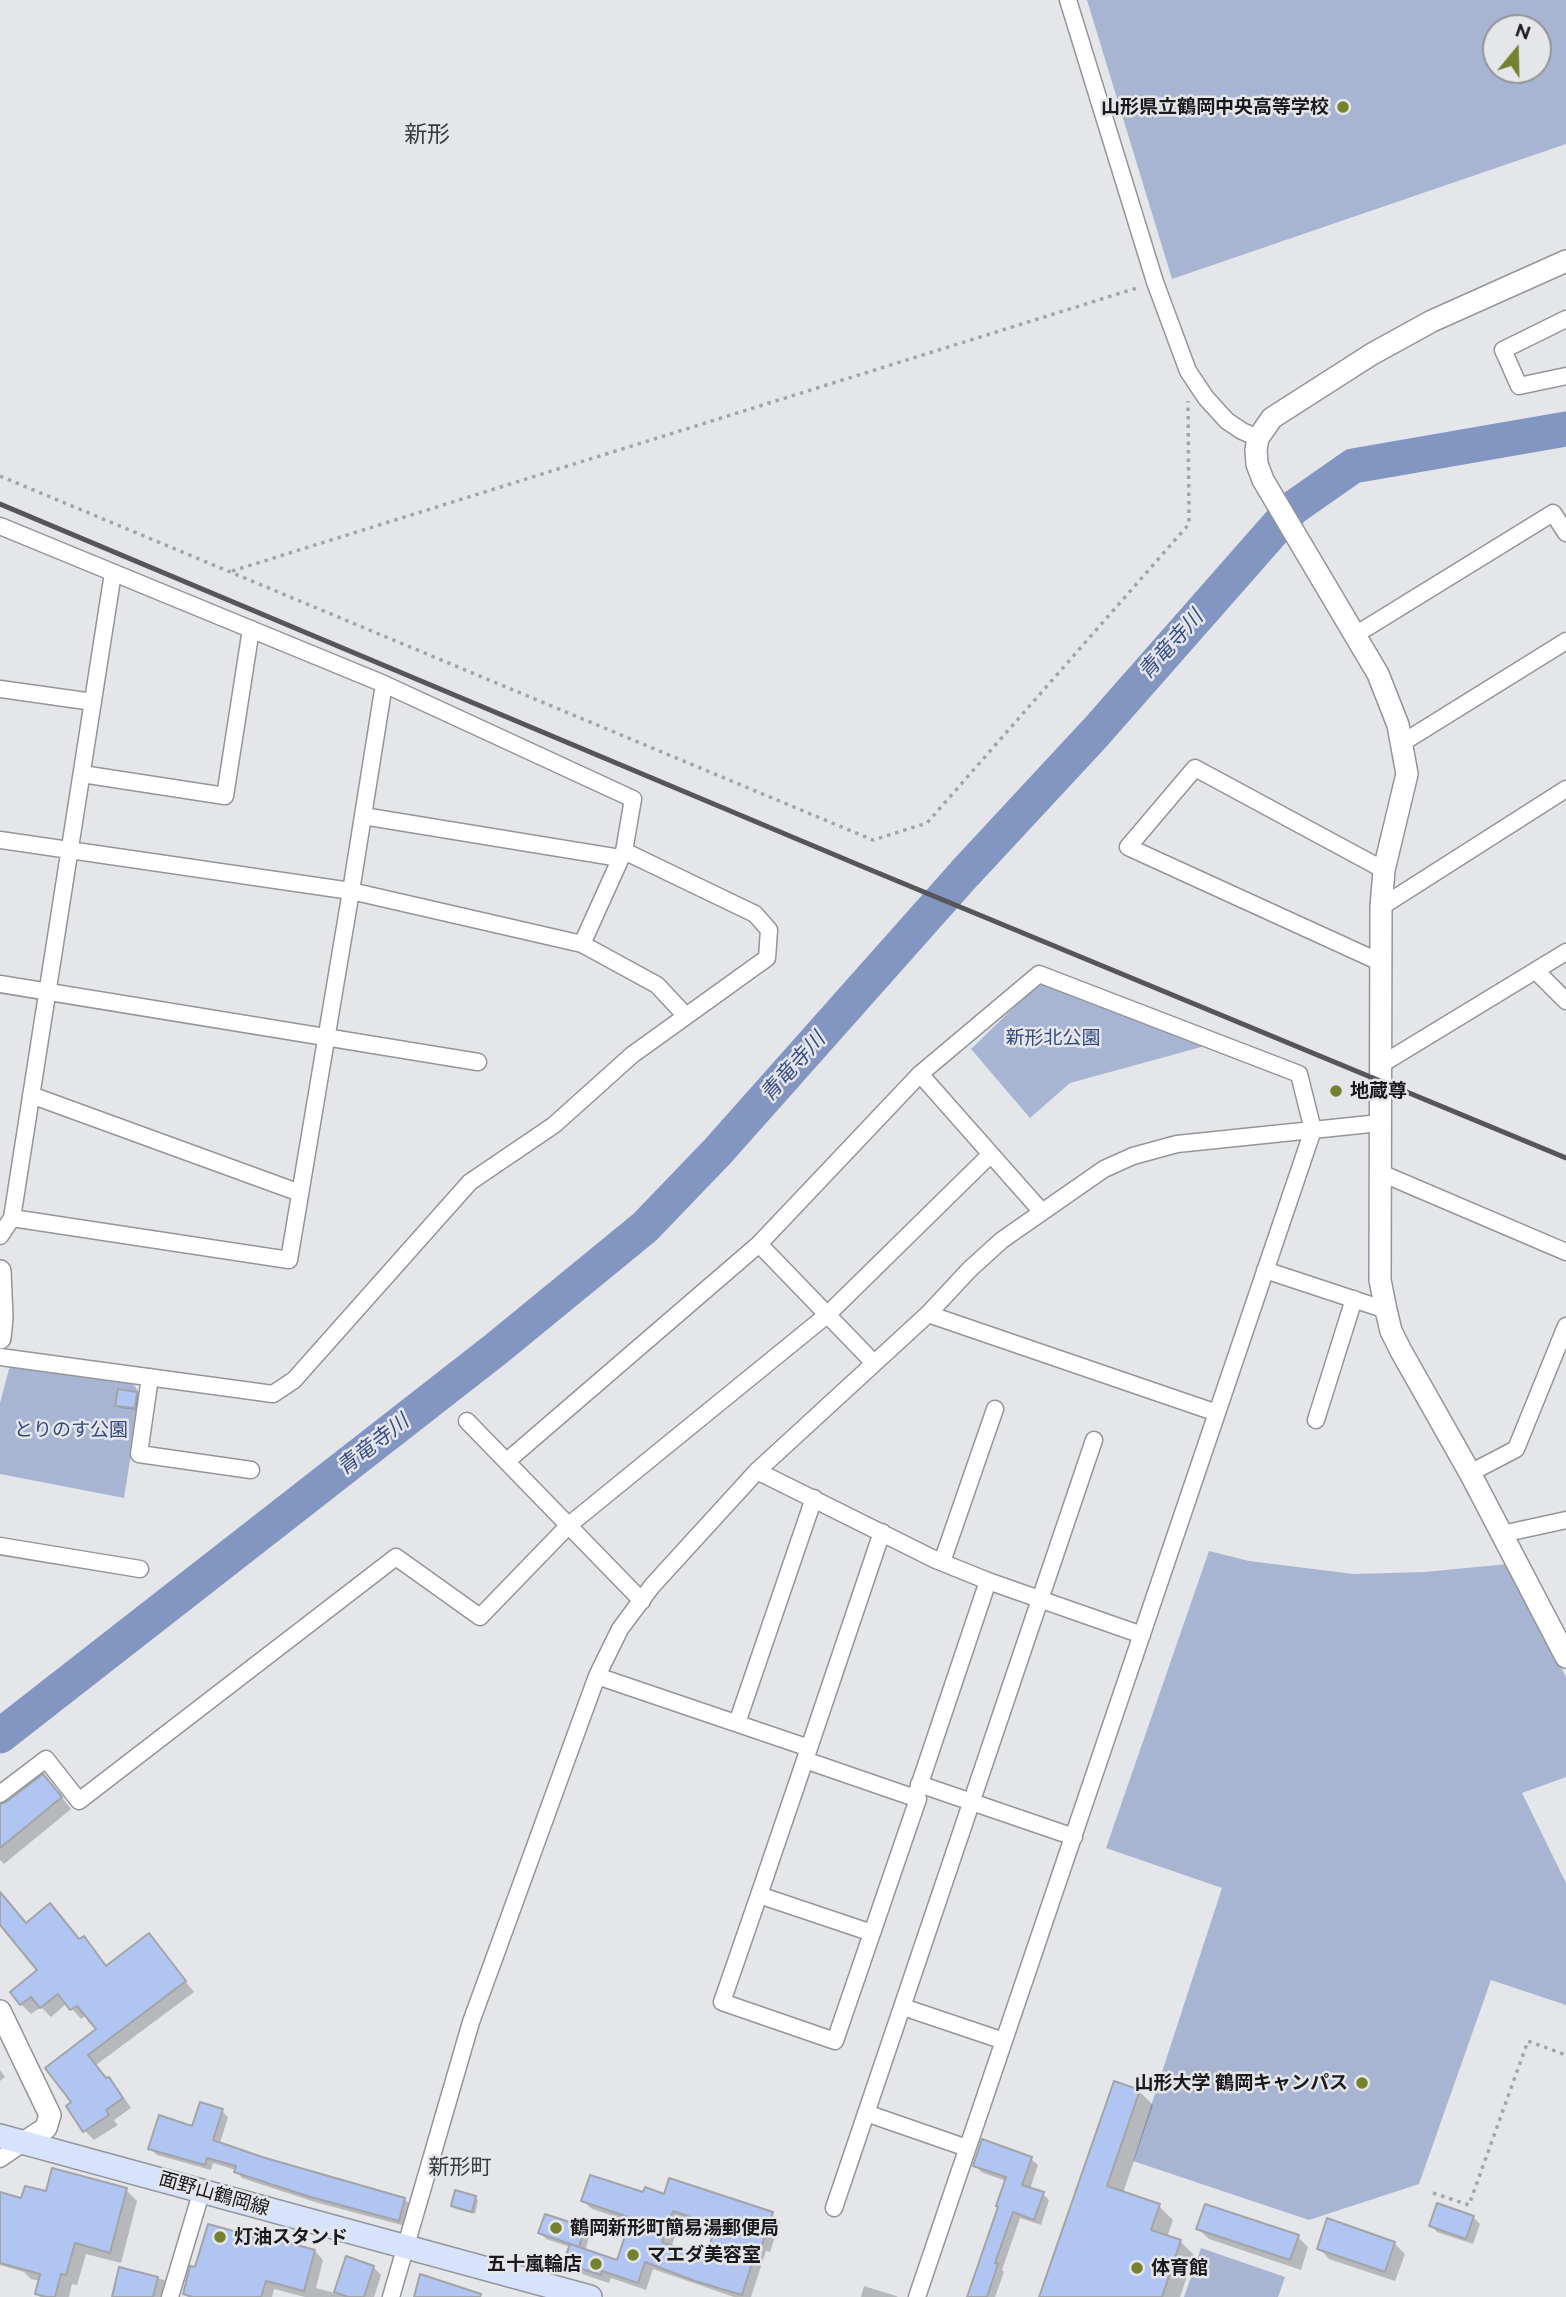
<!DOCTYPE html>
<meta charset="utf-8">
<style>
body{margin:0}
#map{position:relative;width:1566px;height:2297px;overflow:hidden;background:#e4e6ea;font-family:Raleway,sans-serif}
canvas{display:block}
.north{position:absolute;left:1482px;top:14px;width:70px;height:70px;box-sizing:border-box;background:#e4e6ea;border:2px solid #939498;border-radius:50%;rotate:19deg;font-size:19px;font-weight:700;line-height:28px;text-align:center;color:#1a1a1c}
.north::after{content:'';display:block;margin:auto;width:24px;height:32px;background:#76812d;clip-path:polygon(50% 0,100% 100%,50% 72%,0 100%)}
</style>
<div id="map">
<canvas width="1566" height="2297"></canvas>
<div class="north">N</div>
</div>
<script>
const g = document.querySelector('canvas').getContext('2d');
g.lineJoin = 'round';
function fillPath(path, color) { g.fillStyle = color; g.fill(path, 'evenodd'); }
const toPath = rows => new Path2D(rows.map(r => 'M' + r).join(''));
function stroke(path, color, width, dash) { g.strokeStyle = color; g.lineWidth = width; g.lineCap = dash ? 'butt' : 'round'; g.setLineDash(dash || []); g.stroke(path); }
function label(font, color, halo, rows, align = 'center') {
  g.font = font + ' Raleway,"Noto Sans JP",sans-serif'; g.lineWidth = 5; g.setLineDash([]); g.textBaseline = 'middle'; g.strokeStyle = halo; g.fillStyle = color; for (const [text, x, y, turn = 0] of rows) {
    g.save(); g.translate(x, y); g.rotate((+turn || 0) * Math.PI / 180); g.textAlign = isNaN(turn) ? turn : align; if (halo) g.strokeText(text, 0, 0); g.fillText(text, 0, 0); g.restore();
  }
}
const green = toPath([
 [1087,0,1566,0,1566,144,1172,279],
 [1496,28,1538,28,1538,70,1496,70],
 [1041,981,1205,1046,1070,1083,1030,1118,971,1049],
 [16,1364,128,1382,135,1386,139,1393,139,1404,124,1498,0,1474,0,1403,9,1369],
 [1209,1551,1249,1561,1354,1574,1425,1572,1508,1564,1566,1677,1566,1777,1522,1793,1566,1883,1566,2005,1491,1980,1419,2184,1309,2220,1133,2161,1222,1888,1106,1848],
 [1201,2248,1285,2277,1278,2297,1184,2297]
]);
const shadow = toPath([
 [136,1394,139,1397,137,1410,120,1408,117,1405],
 [54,1787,71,1809,4,1864,0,1860,0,1806],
 [0,1892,27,1924,80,1941,84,1938,108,1967,149,1936,194,1992,96,2065,118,2089,131,2108,114,2120,118,2125,94,2140,85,2131,74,2103,48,2069,98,2030,86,2015,81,2019,67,2003,51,2017,41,2007,31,2014,21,2004,39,1970,0,1924],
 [0,2070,5,2077,0,2081],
 [1139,2091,1153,2105,1123,2193,1159,2206,1173,2220,1167,2237,1180,2241,1194,2255,1180,2297,1040,2297],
 [222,2111,228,2117,220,2143,262,2159,404,2199,411,2205,405,2226,315,2202,242,2178,236,2170,213,2163,211,2170,157,2155,150,2148,193,2128],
 [1031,2159,1038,2165,1030,2189,1043,2194,1049,2200,1041,2225,1020,2218,1002,2270,1004,2272,995,2297,970,2297,1000,2208,1006,2181,981,2172,975,2165],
 [126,2190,137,2201,121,2263,86,2254,77,2285,72,2284,69,2297,40,2297,37,2293,40,2281,31,2279,24,2272,0,2265,0,2194,22,2200,47,2193],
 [644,2194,772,2214,780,2222,770,2252,766,2251,751,2297,734,2297,653,2269,646,2290,611,2278,609,2283,573,2271,565,2263,570,2247,546,2239,540,2233,584,2228,590,2234,585,2251,618,2263,631,2222,592,2209,583,2201],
 [681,2218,716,2231,707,2261,671,2248],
 [475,2198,478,2200,475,2214,456,2209,453,2206],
 [1473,2217,1480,2224,1473,2244,1437,2232,1431,2225],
 [1198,2229,1298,2237,1308,2247,1301,2270,1209,2239],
 [260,2240,315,2251,323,2260,316,2288,335,2293,347,2258,373,2267,381,2275,374,2297,305,2297,274,2289,272,2297,188,2297,185,2294,197,2270],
 [1394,2243,1405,2254,1395,2281,1329,2259,1319,2248],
 [121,2269,164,2280,174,2291,173,2297,114,2297],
 [864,2286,896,2296,898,2297,861,2297]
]);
const river = toPath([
 [0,1736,496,1349,645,1227,718,1151,965,873,1096,732,1293,508,1353,466,1566,429]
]);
const building = toPath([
 [118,1389,137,1392,135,1408,115,1406,118,1389],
 [43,1774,62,1797,0,1848,0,1804,6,1802,43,1774],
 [0,1892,26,1923,50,1903,79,1939,84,1936,106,1966,149,1933,186,1981,88,2055,106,2078,109,2077,123,2098,106,2110,109,2115,83,2132,66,2106,71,2102,45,2068,96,2029,77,2006,70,2010,58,1994,40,2008,31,1997,20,2005,10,1992,37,1970,0,1925,0,1892],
 [1114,2081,1140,2090,1107,2186,1160,2204,1151,2230,1181,2240,1162,2297,1039,2297,1114,2081],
 [200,2102,223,2109,213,2140,262,2157,405,2198,399,2221,307,2196,234,2172,236,2166,207,2158,205,2165,148,2149,159,2115,192,2126,200,2102],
 [982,2139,1032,2157,1022,2185,1044,2192,1034,2220,1013,2212,995,2263,998,2264,987,2297,967,2297,998,2207,996,2206,1006,2177,973,2166,982,2139],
 [52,2168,127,2188,110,2253,75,2243,66,2275,61,2274,55,2297,47,2297,35,2294,40,2274,0,2263,0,2192,21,2198,25,2186,46,2191,52,2168],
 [590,2175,643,2192,645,2187,664,2194,669,2178,773,2212,762,2245,758,2244,742,2295,695,2281,645,2262,638,2283,602,2271,601,2275,563,2263,570,2244,617,2260,631,2218,581,2201,590,2175],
 [673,2211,716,2226,705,2258,662,2242,673,2211],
 [455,2190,476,2196,472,2212,451,2206,455,2190],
 [1437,2203,1474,2216,1466,2239,1429,2226,1437,2203],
 [1205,2204,1299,2235,1290,2260,1196,2229,1205,2204],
 [545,2214,585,2227,579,2247,538,2233,545,2214],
 [1327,2218,1395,2242,1385,2272,1317,2249,1327,2218],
 [208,2224,259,2238,260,2235,315,2250,304,2291,266,2281,261,2297,193,2297,183,2294,190,2266,195,2267,208,2224],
 [346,2256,374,2266,364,2297,348,2297,334,2292,346,2256],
 [119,2267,158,2277,153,2297,112,2297,119,2267],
 [420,2274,481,2294,480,2297,414,2297,420,2274]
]);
const path = toPath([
 [0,476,873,840,927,823,1189,524,1188,401],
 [232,571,1140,287],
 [1433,2193,1469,2205,1528,2041,1566,2055]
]);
const minor = toPath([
 [1068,0,1155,282,1188,371,1206,398,1227,421,1242,431,1258,438],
 [1566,319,1503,350,1519,386,1566,376],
 [0,526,384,684,351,891,582,944,657,985,686,1016],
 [1355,635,1553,513,1566,533],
 [384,684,633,799,624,851],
 [0,689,93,702],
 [1402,743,1566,641],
 [82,774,225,796,251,629],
 [363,816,620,858],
 [0,840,351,891,289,1260,12,1218,0,1236],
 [1381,907,1566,789],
 [1382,963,1128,847,1195,768,1384,870],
 [1536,971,1566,1001],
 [0,984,478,1062],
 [1382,1064,1566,952],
 [920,1074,1042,1212],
 [31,1095,300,1193],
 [1381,1173,1566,1252],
 [12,1218,113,573],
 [759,1244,874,1363],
 [1265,1270,1386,1310],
 [928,1314,1217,1413],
 [0,1357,273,1394,294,1380,470,1182,554,1125,632,1055,767,958,769,930,755,914,624,851,582,944],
 [150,1377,139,1454,251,1470],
 [1316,1420,1354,1299],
 [467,1421,642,1601],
 [507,1461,759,1244,920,1074,1039,974,1299,1074,1313,1130,917,2297],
 [757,1471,936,1560,988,1581,1142,1635],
 [1470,1473,1516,1449,1566,1326],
 [1502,1534,1566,1520],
 [0,1546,140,1569],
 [942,1562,995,1409],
 [597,1676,809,1748],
 [737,1723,814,1498],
 [805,1760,918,1799,835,2041,722,2002,759,1895,805,1760,882,1532],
 [919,1784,1074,1837],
 [0,1794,46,1759,79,1801,396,1557,480,1617,569,1525,827,1315,990,1155],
 [915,1798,988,1581],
 [759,1895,872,1933],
 [903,2007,1004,2041],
 [866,2113,967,2148],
 [0,2159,25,2142],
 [834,2208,1094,1440],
 [170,2297,202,2190],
 [391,2297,471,2022,597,1676,620,1629,652,1586,757,1471,928,1314,970,1269,1002,1240,1104,1169,1133,1156,1177,1144,1380,1123]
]);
const tertiary = toPath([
 [1566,261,1432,321,1372,354,1272,418,1258,438,1256,450,1257,464,1263,480,1378,674,1398,725,1407,774,1384,870,1381,907,1380,1280,1386,1310,1391,1331,1401,1351,1470,1473,1566,1657],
 [0,1271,2,1318,0,1338],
 [0,2011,50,2115,46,2128,25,2142]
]);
const secondary = toPath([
 [0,2136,590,2297]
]);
const rail = toPath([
 [0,504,866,868,1566,1158]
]);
const markers = [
 [1343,107,7,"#76812d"],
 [1336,1091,7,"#76812d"],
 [1362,2083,7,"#76812d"],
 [556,2228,7,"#76812d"],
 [220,2237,7,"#76812d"],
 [633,2255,7,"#76812d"],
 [596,2264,7,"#76812d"],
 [1137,2268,7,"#76812d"]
];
const poiNames = [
 ["山形県立鶴岡中央高等学校",1329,107,"right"],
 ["地蔵尊",1350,1091],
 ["山形大学 鶴岡キャンパス",1348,2083,"right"],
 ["鶴岡新形町簡易湯郵便局",570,2228],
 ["灯油スタンド",234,2237],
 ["マエダ美容室",647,2255],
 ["五十嵐輪店",582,2264,"right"],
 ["体育館",1151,2268]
];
const parkNames = [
 ["新形北公園",1053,1038],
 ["とりのす公園",71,1430]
];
const streetNames = [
 ["面野山鶴岡線",214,2194,16]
];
const waterNames = [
 ["青竜寺川",1171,645,-48],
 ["青竜寺川",793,1067,-48],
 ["青竜寺川",373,1445,-38]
];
const neighbourhoodNames = [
 ["新形町",460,2168]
];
const quarterNames = [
 ["新形",427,135]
];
fillPath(green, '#a8b5d2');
fillPath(shadow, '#0003');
stroke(river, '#8396c2', 35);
fillPath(building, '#b1c5f3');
stroke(building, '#a2a4a8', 2);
stroke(minor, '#939599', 19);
stroke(tertiary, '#939599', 24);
stroke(secondary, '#939599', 26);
stroke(path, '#a3a5a8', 3.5, [3.5, 5]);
stroke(minor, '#fff', 16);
stroke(tertiary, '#fff', 21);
stroke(secondary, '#d7e2fc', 23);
stroke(rail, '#565659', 5);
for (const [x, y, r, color] of markers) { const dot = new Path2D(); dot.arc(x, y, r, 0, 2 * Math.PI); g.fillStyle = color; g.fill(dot); stroke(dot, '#e4e6ea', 2.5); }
label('bold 19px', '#1a1a1c', '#e4e6ea', poiNames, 'left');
label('19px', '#344982', '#e4e6ea', parkNames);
label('19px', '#1a1a1c', '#e4e6ea', streetNames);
label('italic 21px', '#374d86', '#e4e6ea', waterNames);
label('21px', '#393a3e', '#e4e6ea', neighbourhoodNames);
label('23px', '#393a3e', '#e4e6ea', quarterNames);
</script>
